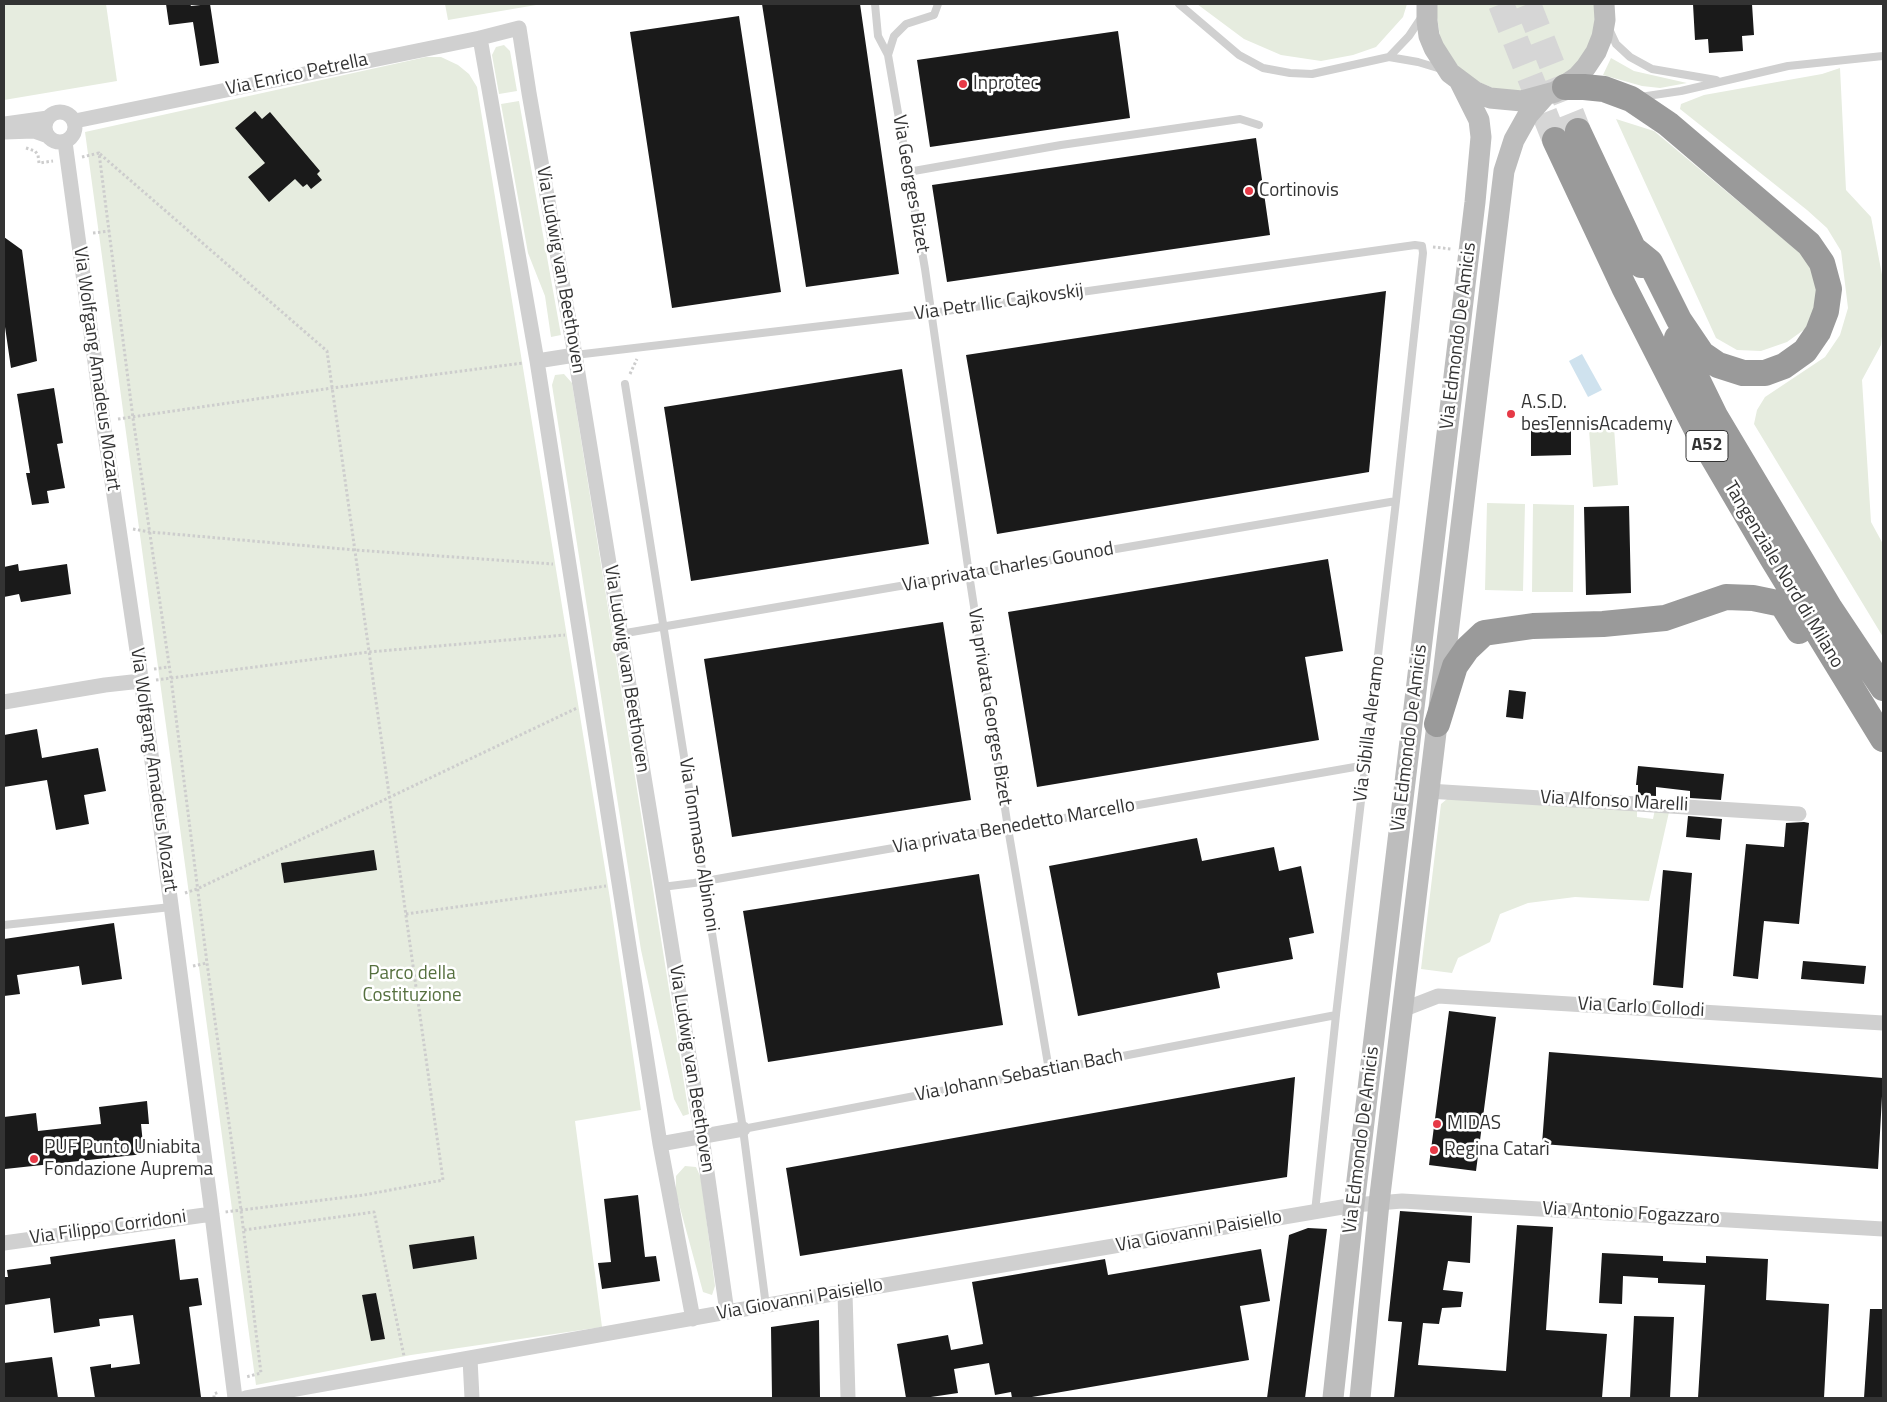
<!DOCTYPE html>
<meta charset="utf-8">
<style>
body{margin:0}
#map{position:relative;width:1887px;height:1402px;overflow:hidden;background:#fff;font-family:"Titillium Web",sans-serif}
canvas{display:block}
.frame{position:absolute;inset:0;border:5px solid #333;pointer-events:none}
</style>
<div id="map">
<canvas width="1887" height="1402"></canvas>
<div class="frame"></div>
</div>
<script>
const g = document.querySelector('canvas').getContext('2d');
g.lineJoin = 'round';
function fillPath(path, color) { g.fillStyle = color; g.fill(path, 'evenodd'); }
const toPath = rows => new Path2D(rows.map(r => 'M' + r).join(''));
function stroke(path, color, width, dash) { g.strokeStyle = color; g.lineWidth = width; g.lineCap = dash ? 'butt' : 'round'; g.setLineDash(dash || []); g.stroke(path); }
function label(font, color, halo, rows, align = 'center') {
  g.font = font + ' "Titillium Web",sans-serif'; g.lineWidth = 5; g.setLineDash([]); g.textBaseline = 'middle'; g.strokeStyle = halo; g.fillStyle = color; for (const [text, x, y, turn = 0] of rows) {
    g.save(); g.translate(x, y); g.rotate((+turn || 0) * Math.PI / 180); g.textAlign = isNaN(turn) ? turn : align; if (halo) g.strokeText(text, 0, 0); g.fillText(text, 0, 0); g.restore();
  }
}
const green = toPath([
 [4,4,106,4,117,81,4,100],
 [445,4,542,4,448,20],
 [1197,4,1407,4,1403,17,1376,47,1353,55,1321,61,1281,55,1244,39],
 [1435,4,1596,4,1595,30,1587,50,1576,67,1542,89,1502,92,1465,76,1441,43],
 [504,45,510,51,517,91,499,94,492,55,496,47],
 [426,57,441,57,458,65,469,74,477,87,610,899,641,1110,575,1121,602,1327,411,1355,256,1385,85,132],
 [1611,58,1634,71,1687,83,1660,88,1642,86,1603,75],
 [1840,68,1846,190,1871,217,1883,280,1883,327,1881,345,1862,380,1871,522,1883,544,1883,637,1754,424,1757,410,1765,397,1825,357,1840,335,1848,308,1841,251,1827,228,1807,210,1680,109,1681,104,1704,95,1822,74],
 [519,101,561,335,551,337,545,296,528,253,501,104],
 [1616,119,1654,131,1812,263,1818,286,1816,309,1805,329,1787,342,1761,351,1737,350,1716,338],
 [564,374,572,383,689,1114,683,1116,674,1099,641,950,552,385,555,375],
 [1614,427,1618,485,1593,487,1589,429],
 [1487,503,1525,504,1523,591,1485,590],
 [1533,504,1574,505,1573,592,1532,592],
 [1447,799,1637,808,1637,817,1653,819,1655,809,1669,812,1649,901,1575,897,1528,903,1500,914,1490,942,1458,958,1452,973,1421,969,1441,804],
 [685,1166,696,1167,701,1178,715,1286,712,1295,703,1292,676,1193,676,1176]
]);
const water = toPath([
 [1582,354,1602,390,1588,397,1569,361]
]);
const building = toPath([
 [166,4,190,4,191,6,210,4,219,63,200,66,193,22,169,25],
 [762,4,860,4,899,274,806,287],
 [1693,4,1752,4,1754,35,1742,36,1743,51,1709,53,1708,39,1695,40],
 [739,16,781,292,672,308,630,32],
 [1118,31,1130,118,930,147,917,60],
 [255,111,262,119,270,112,320,171,317,174,322,180,311,189,307,184,303,187,295,179,269,202,248,177,265,163,235,128],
 [1256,138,1270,235,947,282,932,185],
 [4,237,22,250,37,361,11,368,4,320],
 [1386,291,1369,472,997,534,966,355],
 [902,369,929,544,691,581,664,407],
 [54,388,63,443,57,444,65,488,47,491,49,503,32,505,26,473,30,473,17,394],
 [1571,425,1571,455,1531,456,1531,426],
 [1629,506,1631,593,1586,595,1584,507],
 [1328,559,1343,651,1305,657,1319,740,1037,787,1008,612],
 [18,564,19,571,67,564,71,594,21,602,19,594,4,597,4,567],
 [943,622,971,800,732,837,704,659],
 [1509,690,1526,692,1523,719,1506,717],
 [37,729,42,758,98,748,106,791,84,795,89,824,56,830,47,780,4,787,4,735],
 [1638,766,1724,774,1721,800,1690,798,1690,791,1656,787,1656,796,1638,795,1638,785,1636,785],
 [1688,816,1722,819,1720,840,1686,837],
 [1804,822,1809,823,1799,924,1764,921,1758,979,1733,976,1746,844,1784,847,1786,823],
 [1197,838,1202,861,1274,847,1279,871,1301,866,1314,933,1289,938,1293,959,1217,973,1220,988,1078,1016,1049,866],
 [374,850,377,870,284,883,281,863],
 [1663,870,1692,873,1683,988,1653,985],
 [979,874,1003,1025,768,1062,743,911],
 [114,923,122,979,82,985,79,966,17,975,20,994,4,996,4,939],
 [1803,961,1866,966,1864,984,1801,979],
 [1449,1011,1496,1017,1476,1171,1429,1165],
 [1549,1052,1883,1078,1878,1169,1542,1144],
 [1295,1077,1287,1177,800,1256,786,1168],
 [147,1101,149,1124,141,1124,144,1154,5,1169,4,1117,36,1113,38,1131,101,1124,99,1107],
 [638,1195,645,1257,656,1256,660,1281,602,1289,598,1263,611,1262,604,1199],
 [1400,1211,1472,1216,1470,1263,1448,1261,1443,1290,1463,1292,1461,1307,1442,1308,1439,1324,1423,1323,1418,1365,1506,1371,1517,1225,1553,1227,1546,1330,1607,1334,1602,1398,1394,1398,1402,1322,1388,1321],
 [1308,1228,1327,1229,1305,1398,1267,1398,1289,1235],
 [474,1236,477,1259,413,1269,409,1245],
 [175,1239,180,1280,198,1278,202,1305,189,1307,201,1397,95,1398,90,1367,111,1364,111,1368,140,1364,133,1315,99,1319,100,1326,54,1333,50,1298,4,1305,4,1277,8,1277,7,1270,51,1264,50,1257],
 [1261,1249,1270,1301,1240,1306,1249,1360,1026,1398,1012,1398,1011,1392,995,1395,989,1363,954,1369,958,1393,924,1398,906,1398,897,1344,948,1335,951,1350,983,1344,972,1282,1105,1259,1108,1275],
 [1602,1253,1663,1256,1663,1261,1706,1263,1706,1256,1768,1259,1766,1300,1829,1304,1824,1398,1698,1398,1705,1285,1658,1283,1658,1278,1623,1276,1622,1304,1599,1303],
 [376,1293,385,1339,371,1341,362,1295],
 [1870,1309,1883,1309,1883,1398,1864,1398],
 [1634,1316,1674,1317,1670,1398,1630,1398],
 [819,1320,820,1398,772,1398,771,1327],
 [52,1357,58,1398,4,1398,4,1363]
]);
const highwayTunnel = toPath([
 [1501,4,1555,140],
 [1528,4,1578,131]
]);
const path = toPath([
 [26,148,35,151,38,155,39,163,53,161],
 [100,154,327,351,443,1180,364,1195,225,1212],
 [82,157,99,153,133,418,171,678,207,963,241,1210,261,1373,246,1377],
 [93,233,110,231],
 [1433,247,1451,249],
 [630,374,637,359],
 [118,419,332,388,523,363],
 [133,529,150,532,355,550,553,564],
 [154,669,168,667],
 [156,680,369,652,565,635],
 [185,893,197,889,577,708],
 [406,914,606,886],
 [193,966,207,963],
 [244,1230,374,1212,404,1356],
 [214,1398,214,1394,219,1392]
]);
const lane = toPath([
 [875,4,878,36,888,55,925,269,969,574,1008,828,1049,1070],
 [1179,4,1239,55,1263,68,1290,73,1312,74,1389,57,1418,62,1441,69],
 [1609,29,1616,44,1630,57,1652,69,1716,80],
 [888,55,894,36,906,24,934,15,938,4],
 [1389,57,1409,36,1421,18],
 [1640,97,1681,91,1788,66,1883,56],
 [908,172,1061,145,1240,119,1259,125],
 [575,355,932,313,1415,245,1422,246,1423,253,1396,501,1336,1015,1315,1212],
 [625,384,743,1129,766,1306],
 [620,634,1396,501],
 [662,887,694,883,1366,765],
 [4,925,171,907],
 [743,1129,1336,1015]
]);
const street = toPath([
 [480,38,537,361,660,1144,693,1319],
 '45 127a15 15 0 1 1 30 0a15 15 0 1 1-30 0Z',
 [75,121,480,38,519,28,529,93,575,355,662,887,702,1137,727,1312],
 [5,124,48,118],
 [4,132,34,131,48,136],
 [65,142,103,421,140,671,210,1199,235,1398],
 [537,361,575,355],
 [4,702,105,685,141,681],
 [1428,791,1799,814],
 [1402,1010,1438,996,1883,1023],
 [660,1144,743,1129],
 [4,1243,212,1214],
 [845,1293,848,1398],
 [470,1359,472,1398],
 [246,1398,727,1312,1354,1205,1402,1201,1883,1229]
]);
const secondary = toPath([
 [1427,4,1427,21,1429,36,1434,48,1450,73,1474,91,1490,98,1522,101,1555,92,1577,77,1586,67,1596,52,1602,37,1605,20,1604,4],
 [1333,1398,1354,1205,1475,202,1481,137,1479,120,1460,82],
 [1360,1398,1379,1203,1504,171,1514,140,1528,115,1544,97]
]);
const highway = toPath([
 [1565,87,1584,87,1604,89,1631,99,1668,124,1809,244,1822,263,1829,289,1826,311,1818,332,1805,351,1784,366,1765,373,1743,373,1718,365,1702,354,1679,320,1650,262,1634,249],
 [1578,131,1641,265],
 [1555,140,1624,287,1698,432,1772,558,1883,739],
 [1677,338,1715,416,1829,607,1883,688],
 [1437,724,1455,666,1467,649,1484,633,1533,626,1603,624,1665,618,1726,597,1753,598,1782,604,1799,631]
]);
const markers = [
 [963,84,5,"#e63946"],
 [1249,191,5,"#e63946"],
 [1511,414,5,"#e63946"],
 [1437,1124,5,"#e63946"],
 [1434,1150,5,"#e63946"],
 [34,1159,5,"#e63946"]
];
const shields = [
 [1707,446,42]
];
const shieldNames = [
 ["A52",1707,446]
];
const streetNames = [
 ["Via Enrico Petrella",297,75,-12],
 ["Via Georges Bizet",910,184,80],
 ["Via Ludwig van Beethoven",560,270,80],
 ["Via Petr Ilic Cajkovskij",999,303,-8],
 ["Via Edmondo De Amicis",1459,336,-83],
 ["Via Wolfgang Amadeus Mozart",96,369,82],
 ["Via privata Charles Gounod",1008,568,-10],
 ["Tangenziale Nord di Milano",1783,575,59],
 ["Via Ludwig van Beethoven",626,669,81],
 ["Via privata Georges Bizet",989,707,81],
 ["Via Sibilla Aleramo",1370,729,-83],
 ["Via Edmondo De Amicis",1410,738,-83],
 ["Via Wolfgang Amadeus Mozart",153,770,82],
 ["Via Alfonso Marelli",1614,802,3],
 ["Via privata Benedetto Marcello",1014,827,-10],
 ["Via Tommaso Albinoni",698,845,81],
 ["Via Carlo Collodi",1641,1008,3],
 ["Via Ludwig van Beethoven",691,1069,81],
 ["Via Johann Sebastian Bach",1019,1076,-11],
 ["Via Edmondo De Amicis",1362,1140,-83],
 ["Via Antonio Fogazzaro",1631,1214,3],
 ["Via Filippo Corridoni",108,1228,-8],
 ["Via Giovanni Paisiello",1199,1232,-10],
 ["Via Giovanni Paisiello",800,1300,-10]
];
const poiNames = [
 ["Inprotec",973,84],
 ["Cortinovis",1259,191],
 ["A.S.D.",1521,403],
 ["besTennisAcademy",1521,425],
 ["MIDAS",1447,1124],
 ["PUF Punto Uniabita",44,1148],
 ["Fondazione Auprema",44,1170],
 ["Regina Catarì",1444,1150]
];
const parkNames = [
 ["Parco della",412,974],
 ["Costituzione",412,996]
];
fillPath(green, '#e6ecdf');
fillPath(water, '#cfe2ee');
fillPath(building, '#1a1a1a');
stroke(highwayTunnel, '#d6d6d6', 26, [26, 13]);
stroke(path, '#cdcdcd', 3, [2.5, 2.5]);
stroke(lane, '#d0d0d0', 8);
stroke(street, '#d0d0d0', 15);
stroke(secondary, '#bdbdbd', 21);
stroke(highway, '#9a9a9a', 26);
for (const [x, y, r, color] of markers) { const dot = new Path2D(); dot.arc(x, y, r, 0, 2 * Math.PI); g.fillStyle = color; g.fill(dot); stroke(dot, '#fff', 2); }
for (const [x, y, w] of shields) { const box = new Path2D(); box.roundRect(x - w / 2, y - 15.5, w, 31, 4); g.fillStyle = '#fff'; g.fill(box); stroke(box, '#333', 1); }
label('bold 18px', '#333', null, shieldNames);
label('19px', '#333', '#fff', streetNames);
label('19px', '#333', '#fff', poiNames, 'left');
label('19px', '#56703f', '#fff', parkNames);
</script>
